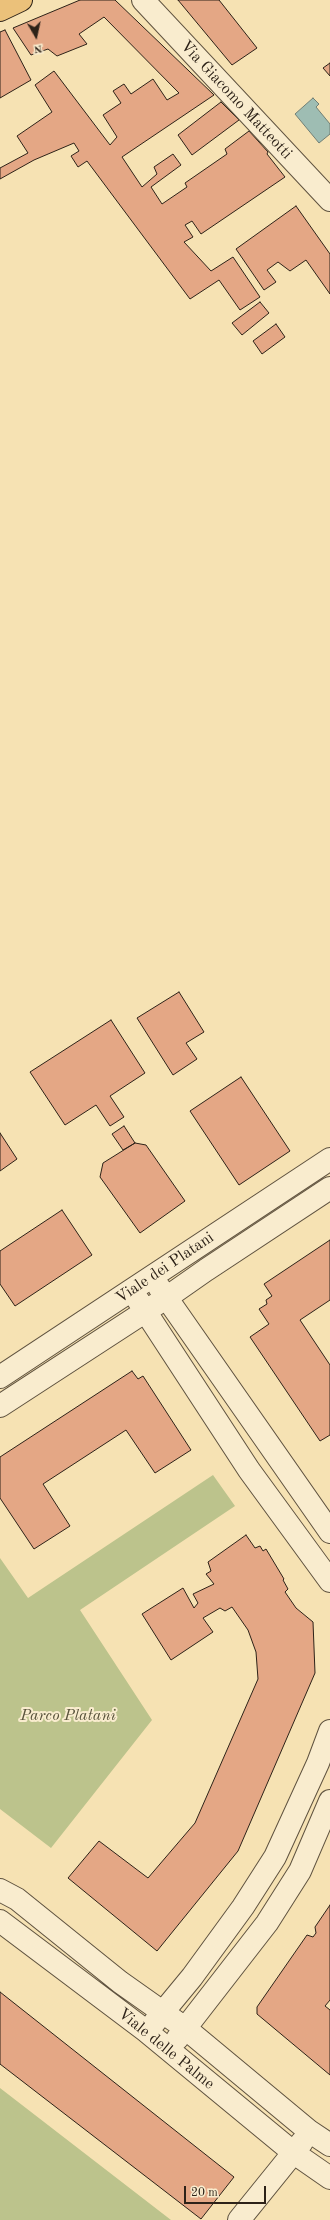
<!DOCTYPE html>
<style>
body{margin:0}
#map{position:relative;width:330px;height:2220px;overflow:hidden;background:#f6e2b3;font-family:"Old Standard TT",serif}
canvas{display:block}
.north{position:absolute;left:16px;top:16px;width:40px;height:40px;-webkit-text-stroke:3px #f9ecce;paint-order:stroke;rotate:171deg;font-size:11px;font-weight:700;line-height:16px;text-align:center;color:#2d2218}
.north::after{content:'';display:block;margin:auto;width:14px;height:18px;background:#2d2218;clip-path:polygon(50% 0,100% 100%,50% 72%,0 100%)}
.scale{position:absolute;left:184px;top:2186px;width:82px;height:18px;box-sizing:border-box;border:2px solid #2d2218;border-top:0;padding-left:5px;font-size:12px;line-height:14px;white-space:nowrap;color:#2d2218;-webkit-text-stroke:3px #f9ecce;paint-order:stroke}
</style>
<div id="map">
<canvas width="330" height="2220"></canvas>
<div class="north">N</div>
<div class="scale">20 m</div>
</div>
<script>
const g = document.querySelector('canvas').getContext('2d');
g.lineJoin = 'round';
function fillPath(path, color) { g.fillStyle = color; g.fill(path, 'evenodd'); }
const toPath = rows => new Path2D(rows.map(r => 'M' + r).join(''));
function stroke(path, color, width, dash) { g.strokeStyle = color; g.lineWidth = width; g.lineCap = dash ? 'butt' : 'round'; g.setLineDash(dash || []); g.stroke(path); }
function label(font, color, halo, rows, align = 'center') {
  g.font = font + ' "Old Standard TT",serif'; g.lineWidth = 4; g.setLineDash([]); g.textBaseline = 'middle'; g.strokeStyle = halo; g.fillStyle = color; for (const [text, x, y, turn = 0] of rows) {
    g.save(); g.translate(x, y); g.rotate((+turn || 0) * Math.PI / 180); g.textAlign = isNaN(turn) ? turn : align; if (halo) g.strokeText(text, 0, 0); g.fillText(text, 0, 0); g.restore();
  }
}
const green = toPath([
 [213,1475,235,1506,80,1610,152,1720,51,1848,0,1809,0,1558,28,1598],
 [0,2088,171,2220,0,2220]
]);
const water = toPath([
 [313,98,319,104,316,107,330,124,330,134,319,143,295,114,313,98]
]);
const building = toPath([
 [80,0,115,0,214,95,122,157,142,187,157,174,154,167,173,154,181,165,151,187,162,204,187,187,185,183,227,154,225,149,249,131,268,152,267,154,285,177,201,234,192,221,185,225,193,237,184,242,211,271,233,257,260,297,240,310,219,280,190,299,87,161,78,167,71,156,79,151,74,143,34,160,0,179,0,168,28,153,17,136,52,112,35,85,54,71,110,145,117,137,103,115,121,103,113,91,124,84,131,94,153,79,167,100,179,93,104,17,79,34,87,44,57,56,48,49,31,55,13,28,80,0],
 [178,0,219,0,257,48,232,65,178,0],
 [5,30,31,80,0,98,0,32,5,30],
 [330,63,330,76,323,68,330,63],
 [221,102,239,120,192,155,178,135,221,102],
 [296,206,330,254,330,294,306,260,290,271,278,262,267,270,276,282,264,290,236,249,296,206],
 [260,302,269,313,242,335,232,323,260,302],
 [276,324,285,337,262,354,253,341,276,324],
 [179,992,204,1032,186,1043,197,1059,173,1075,137,1018,179,992],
 [111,1020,145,1073,110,1096,124,1117,110,1126,96,1105,65,1125,30,1072,111,1020],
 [241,1077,290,1151,239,1185,190,1111,241,1077],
 [124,1126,135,1143,123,1150,112,1134,124,1126],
 [0,1133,17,1159,0,1171,0,1133],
 [135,1143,146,1145,185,1201,140,1233,100,1177,103,1163,135,1143],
 [62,1210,92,1255,15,1306,0,1284,0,1251,62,1210],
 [330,1240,330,1300,300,1320,330,1365,330,1435,320,1441,250,1337,269,1324,259,1309,267,1304,266,1300,272,1296,264,1284,330,1240],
 [132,1371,138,1379,143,1376,191,1450,155,1473,126,1430,43,1484,70,1526,34,1549,0,1498,0,1457,132,1371],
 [246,1535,255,1548,260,1546,263,1551,266,1549,284,1579,283,1580,288,1589,285,1592,296,1608,313,1622,315,1673,238,1851,157,1951,68,1878,99,1841,148,1878,195,1823,258,1679,256,1652,248,1630,232,1607,225,1611,220,1608,203,1618,213,1632,171,1660,142,1614,183,1588,194,1608,198,1603,193,1594,214,1584,206,1574,211,1571,208,1562,246,1535],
 [330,1905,330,2000,325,2006,330,2010,330,2075,257,2014,257,2007,307,1935,313,1937,316,1933,315,1927,330,1905],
 [0,1992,234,2177,201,2219,0,2064,0,1992]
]);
const minor = toPath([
 [143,0,330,200],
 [159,1287,330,1532],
 [138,1300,249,1470,330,1581],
 [0,1377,330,1159],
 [0,1406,166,1298,206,1270,330,1188],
 [0,1890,17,1899,120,1982,185,2028,309,2131,330,2145],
 [0,1921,146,2031,294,2153,330,2178],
 [154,2023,192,1977,243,1907,275,1857,318,1763,330,1731],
 [177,2039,267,1923,300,1871,330,1801],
 [239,2220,302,2142]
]);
const major = toPath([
 [0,10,21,0]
]);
const streetNames = [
 ["Via Giacomo Matteotti",236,100,47],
 ["Viale dei Platani",165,1268,-34],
 ["Viale delle Palme",166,2049,39]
];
const parkNames = [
 ["Parco Platani",68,1716]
];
fillPath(green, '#bcc38c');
fillPath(water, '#9ebdb3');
stroke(water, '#717f75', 1);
fillPath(building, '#e4a785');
stroke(building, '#2d2218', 1);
stroke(minor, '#5f523f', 24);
stroke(major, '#2d2218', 24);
stroke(minor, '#f9ecce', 22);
stroke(major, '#ebc17a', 22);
label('16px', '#2d2218', '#f9ecce', streetNames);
label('italic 16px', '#58523b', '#f9ecce', parkNames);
</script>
